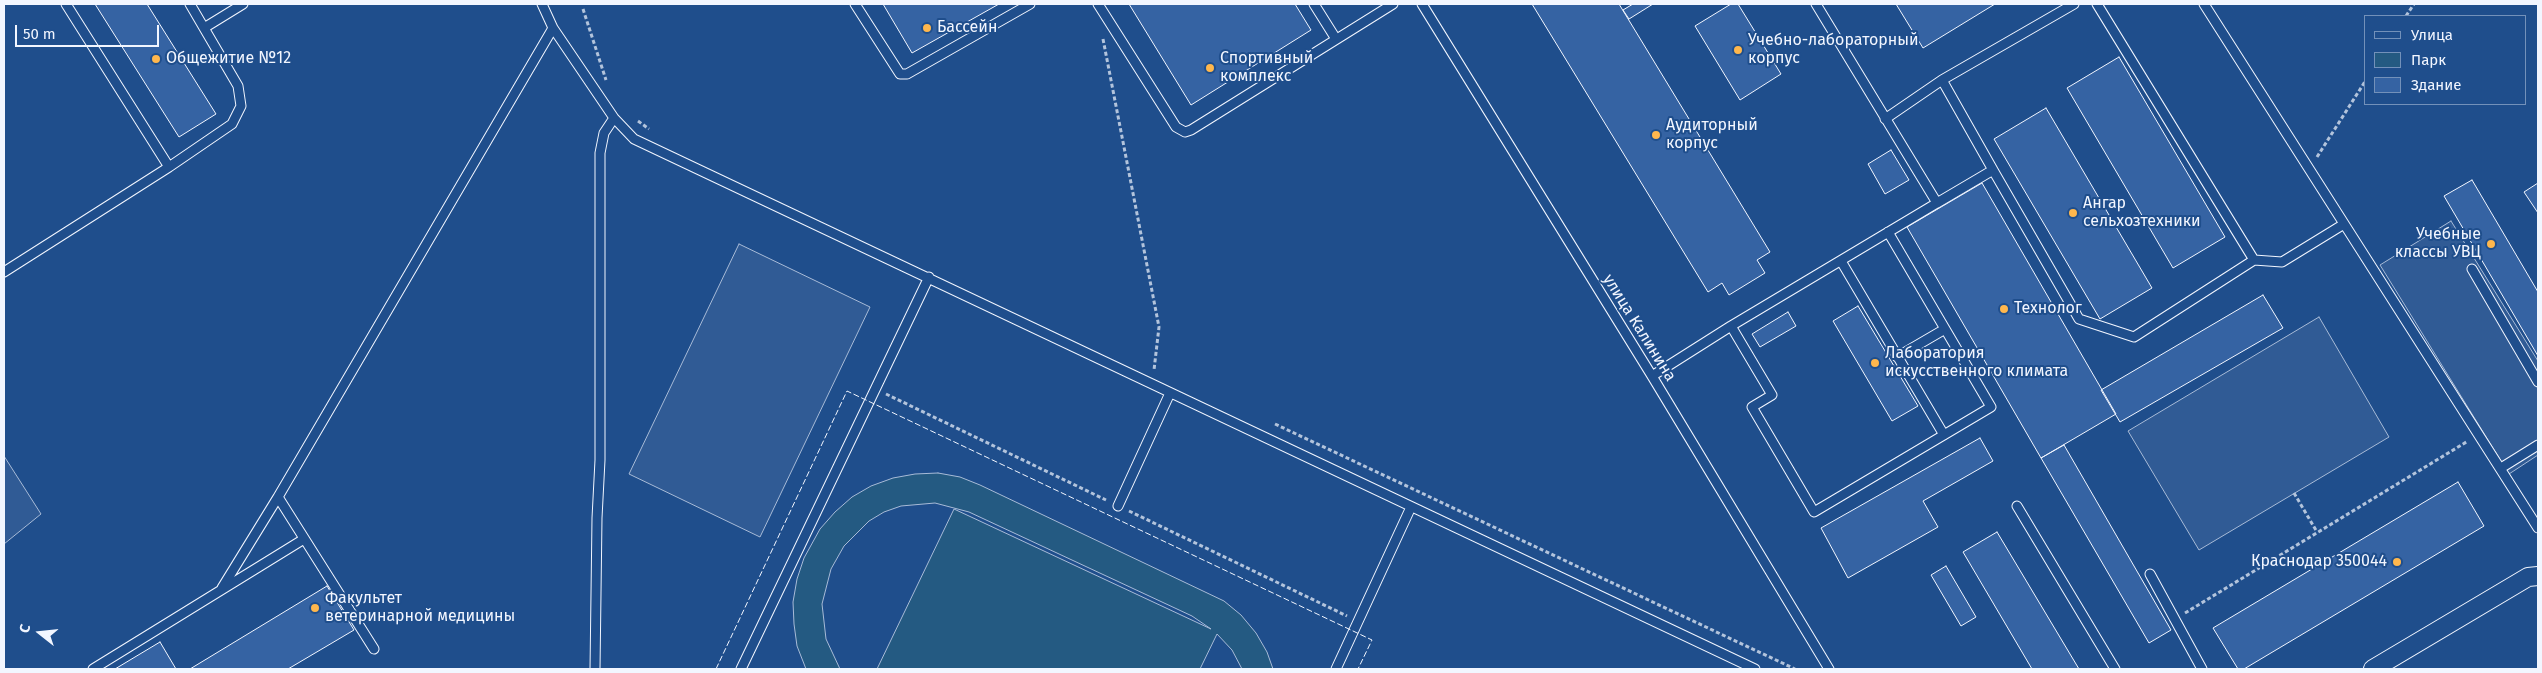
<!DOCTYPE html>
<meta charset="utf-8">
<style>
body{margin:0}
#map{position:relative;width:2542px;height:673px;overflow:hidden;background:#1f4e8c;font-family:"Fira Sans",sans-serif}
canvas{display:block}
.frame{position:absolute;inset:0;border:5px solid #f2f6ff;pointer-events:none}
.legend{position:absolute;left:2364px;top:15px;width:162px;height:90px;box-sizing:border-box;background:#1f4e8c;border:1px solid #7391ba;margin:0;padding:6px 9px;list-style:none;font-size:15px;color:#f2f6ff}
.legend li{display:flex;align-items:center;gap:10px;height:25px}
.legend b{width:25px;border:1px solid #7391ba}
.north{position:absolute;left:15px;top:608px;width:50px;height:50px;-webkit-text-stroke:4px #1f4e8c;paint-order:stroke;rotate:286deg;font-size:14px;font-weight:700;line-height:20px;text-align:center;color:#f2f6ff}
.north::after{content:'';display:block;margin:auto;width:18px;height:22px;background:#f2f6ff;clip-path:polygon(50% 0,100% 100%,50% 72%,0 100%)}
.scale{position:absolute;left:15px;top:25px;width:144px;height:22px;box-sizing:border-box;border:2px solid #f2f6ff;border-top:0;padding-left:6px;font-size:15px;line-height:18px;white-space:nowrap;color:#f2f6ff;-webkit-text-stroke:4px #1f4e8c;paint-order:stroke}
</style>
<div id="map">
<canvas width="2542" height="673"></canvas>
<div class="frame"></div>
<ul class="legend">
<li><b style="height:6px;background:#1f4e8c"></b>Улица</li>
<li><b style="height:14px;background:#245a82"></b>Парк</li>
<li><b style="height:14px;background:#3563a3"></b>Здание</li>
</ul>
<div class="north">С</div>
<div class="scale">50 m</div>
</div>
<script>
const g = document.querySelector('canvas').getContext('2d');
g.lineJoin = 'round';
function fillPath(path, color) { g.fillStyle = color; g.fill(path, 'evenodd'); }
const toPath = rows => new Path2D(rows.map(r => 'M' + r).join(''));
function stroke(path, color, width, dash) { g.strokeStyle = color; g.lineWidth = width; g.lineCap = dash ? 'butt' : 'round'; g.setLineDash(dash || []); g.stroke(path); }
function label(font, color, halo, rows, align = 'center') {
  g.font = font + ' "Fira Sans",sans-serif'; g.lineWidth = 4; g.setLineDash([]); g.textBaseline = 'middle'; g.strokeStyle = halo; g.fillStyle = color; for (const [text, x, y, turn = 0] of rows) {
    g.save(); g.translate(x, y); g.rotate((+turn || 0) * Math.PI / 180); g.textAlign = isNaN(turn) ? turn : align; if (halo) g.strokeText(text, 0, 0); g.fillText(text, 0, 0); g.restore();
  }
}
const green = toPath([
 [938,473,960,477,980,485,1224,601,1241,615,1256,633,1267,652,1273,669,1242,669,1232,650,1217,634,1200,669,877,669,954,509,1211,629,1192,616,969,512,935,503,901,506,884,512,869,521,844,546,831,569,822,604,826,639,840,669,806,669,797,646,794,624,793,602,797,579,804,558,820,529,835,512,852,497,871,486,893,478,915,474,938,473]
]);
const parking = toPath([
 [2451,221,2538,361,2538,455,2509,474,2380,265,2451,221],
 [739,244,870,307,760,537,629,474,739,244],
 [2319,317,2389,437,2199,550,2128,431,2319,317],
 [4,456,41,514,4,544,4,456]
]);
const building = toPath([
 [95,4,147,4,216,114,179,137,95,4],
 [883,4,999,4,912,53,883,4],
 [1129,4,1295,4,1311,30,1191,105,1129,4],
 [1532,4,1619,4,1770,252,1757,260,1765,273,1729,295,1722,283,1708,292,1532,4],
 [1633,4,1653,4,1629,19,1623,10,1633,4],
 [1731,4,1738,4,1781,74,1740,100,1695,26,1731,4],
 [1896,4,1995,4,1923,48,1896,4],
 [2119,57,2225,237,2173,268,2067,88,2119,57],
 [2046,108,2152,288,2100,319,1994,139,2046,108],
 [1891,150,1909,180,1885,194,1868,164,1891,150],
 [2472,180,2538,292,2538,356,2444,196,2472,180],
 [1982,183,2116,414,2041,458,1907,227,1982,183],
 [2538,183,2538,213,2524,192,2538,183],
 [2263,295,2283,328,2120,422,2101,390,2263,295],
 [1858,306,1918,406,1892,421,1833,321,1858,306],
 [1788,312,1796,326,1760,347,1752,334,1788,312],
 [1980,438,1993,461,1923,501,1938,527,1848,578,1821,528,1980,438],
 [2064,445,2171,630,2149,643,2041,458,2064,445],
 [2458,482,2484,526,2244,669,2238,669,2213,628,2458,482],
 [1997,532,2079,669,2032,669,1963,552,1997,532],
 [1946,566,1976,617,1961,626,1931,575,1946,566],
 [327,586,354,630,288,669,190,669,327,586],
 [160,642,176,669,115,669,160,642]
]);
const path = toPath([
 [583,9,606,80],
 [2406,16,2414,4],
 [1103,39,1159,327,1154,370],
 [638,121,649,129],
 [2317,157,2366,80],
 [886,394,1106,500],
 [1275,424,1795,669],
 [2294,493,2317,532],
 [1129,511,1347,616],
 [2185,613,2468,441]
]);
const service = toPath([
 [66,4,169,167],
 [190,4,204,28,243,4],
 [542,4,553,28,614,118,634,139,1755,669],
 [855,4,900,74,907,74,1030,4],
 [1098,4,1176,127,1185,132,1191,130,1393,4],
 [1314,4,1336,39],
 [1422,4,1652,376,1829,669],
 [2204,4,2538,528],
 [1942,80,1993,170],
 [1885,119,1942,80,2074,4],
 [1937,203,1993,170,2079,319,2134,337,2254,260,2097,4],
 [2254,260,2282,262,2344,224],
 [1841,261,1944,435],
 [2472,269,2538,382],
 [4,272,169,167,232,124,241,106,238,86,204,28],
 [1731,326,1772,395,1752,407,1814,512,1991,407,1888,232],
 [1897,357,1945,329],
 [1652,376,1731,326,1937,203,1816,4],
 [2501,468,2538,445],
 [1118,506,1170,393],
 [2017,506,2115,669],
 [2150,574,2202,669],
 [222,588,278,497],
 [374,649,278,497,553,28],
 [93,669,304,539],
 [595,669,597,518,600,460,600,153,604,133,614,118],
 [741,669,929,277],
 [1336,669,1411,507]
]);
const minor = toPath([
 [2373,669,2528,577,2538,576]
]);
const fence = toPath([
 [716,669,847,391,1372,640,1358,669]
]);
const markers = [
 [927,28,5,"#ffb74d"],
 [1738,50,5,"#ffb74d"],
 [156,59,5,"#ffb74d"],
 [1210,68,5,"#ffb74d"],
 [1656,135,5,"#ffb74d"],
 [2073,213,5,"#ffb74d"],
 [2491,244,5,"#ffb74d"],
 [2004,309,5,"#ffb74d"],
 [1875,363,5,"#ffb74d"],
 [2397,562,5,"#ffb74d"],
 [315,608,5,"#ffb74d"]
];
const poiNames = [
 ["Бассейн",937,28],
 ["Учебно-лабораторный",1748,41],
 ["корпус",1748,59],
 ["Общежитие №12",166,59],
 ["Спортивный",1220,59],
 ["комплекс",1220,77],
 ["Аудиторный",1666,126],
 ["корпус",1666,144],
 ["Ангар",2083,204],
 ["сельхозтехники",2083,222],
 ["Учебные",2481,235,"right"],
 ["классы УВЦ",2481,253,"right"],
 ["Технолог",2014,309],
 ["Лаборатория",1885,354],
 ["искусственного климата",1885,372],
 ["Краснодар 350044",2387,562,"right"],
 ["Факультет",325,599],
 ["ветеринарной медицины",325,617]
];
const streetNames = [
 ["улица Калинина",1639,328,58]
];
fillPath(green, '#245a82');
stroke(green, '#a8bbd7', 1);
fillPath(parking, '#305b95');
stroke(parking, '#a8bbd7', 1);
fillPath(building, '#3563a3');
stroke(building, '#f2f6ff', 1);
stroke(service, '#f2f6ff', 11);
stroke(minor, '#f2f6ff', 20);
stroke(path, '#b3c4dc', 3, [4, 2.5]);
stroke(service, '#1f4e8c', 9);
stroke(minor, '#1f4e8c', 18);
stroke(fence, '#f2f6ff', 1, [6, 2.5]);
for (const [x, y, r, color] of markers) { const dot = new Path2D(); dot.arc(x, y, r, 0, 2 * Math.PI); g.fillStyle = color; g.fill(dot); stroke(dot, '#1f4e8c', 2); }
label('16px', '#f2f6ff', '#1f4e8c', poiNames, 'left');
label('16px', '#f2f6ff', '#1f4e8c', streetNames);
</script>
